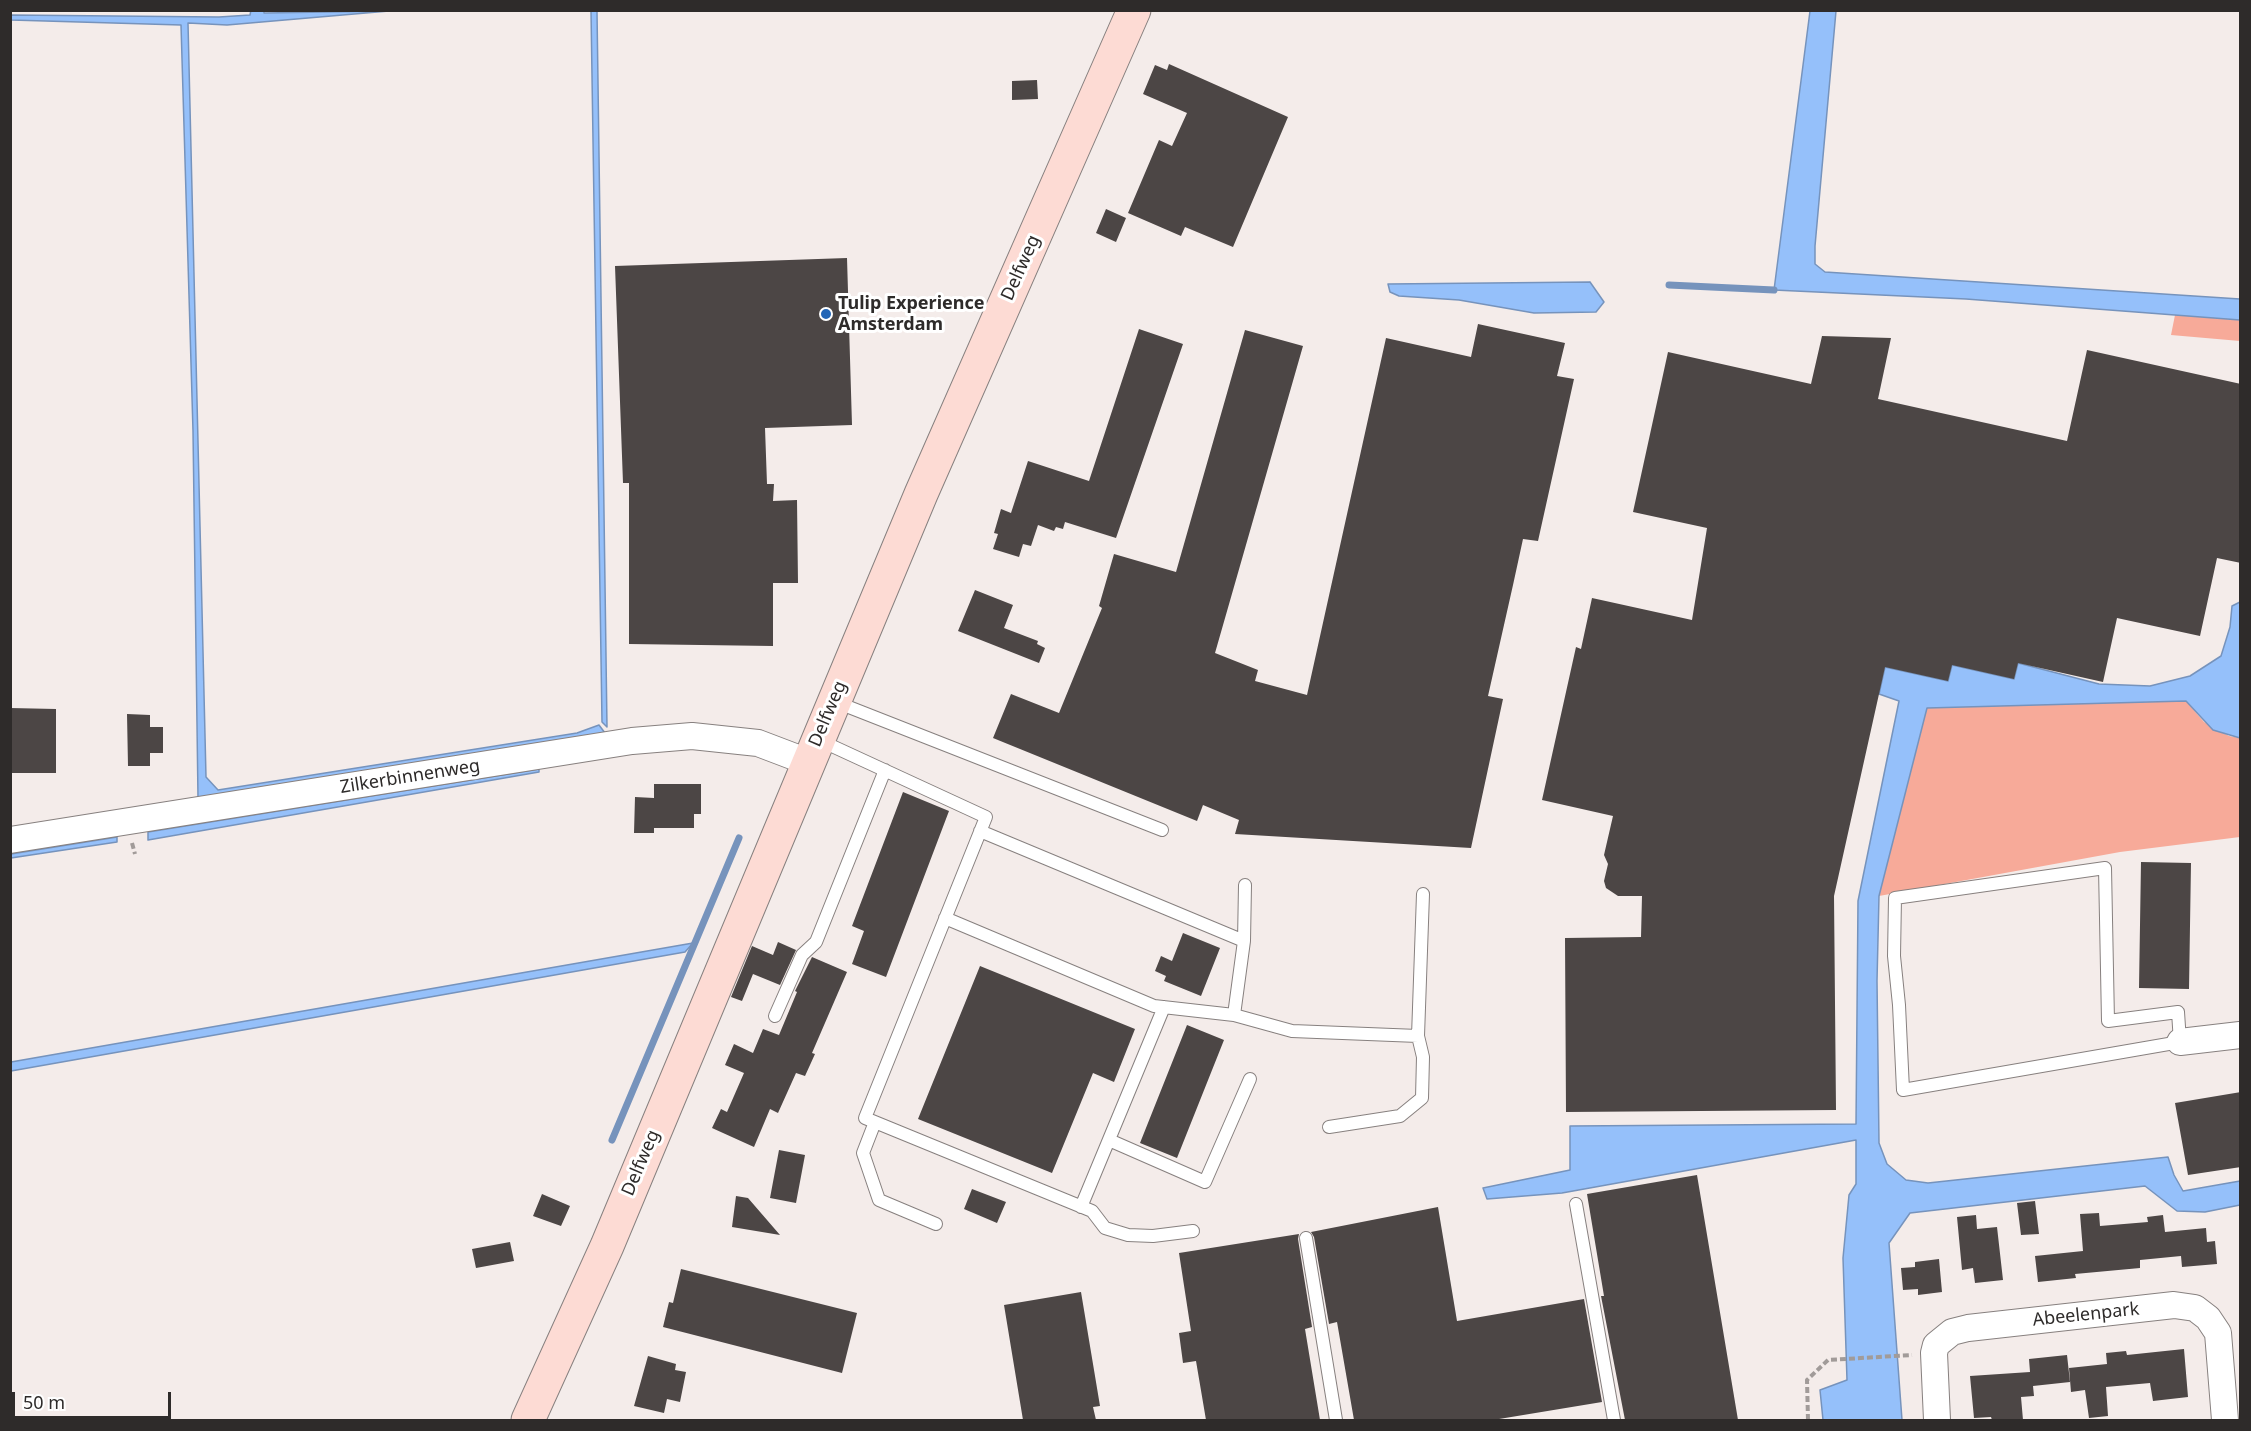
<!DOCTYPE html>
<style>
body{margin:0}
#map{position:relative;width:2251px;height:1431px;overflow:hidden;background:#f4ecea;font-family:"Noto Sans",sans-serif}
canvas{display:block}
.frame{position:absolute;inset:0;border:12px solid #2e2b2a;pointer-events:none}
.scale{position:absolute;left:12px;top:1392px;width:159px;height:27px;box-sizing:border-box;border:3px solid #2e2b2a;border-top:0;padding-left:8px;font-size:18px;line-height:21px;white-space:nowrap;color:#2e2b2a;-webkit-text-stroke:4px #fff;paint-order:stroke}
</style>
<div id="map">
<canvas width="2251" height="1431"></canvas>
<div class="frame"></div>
<div class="scale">50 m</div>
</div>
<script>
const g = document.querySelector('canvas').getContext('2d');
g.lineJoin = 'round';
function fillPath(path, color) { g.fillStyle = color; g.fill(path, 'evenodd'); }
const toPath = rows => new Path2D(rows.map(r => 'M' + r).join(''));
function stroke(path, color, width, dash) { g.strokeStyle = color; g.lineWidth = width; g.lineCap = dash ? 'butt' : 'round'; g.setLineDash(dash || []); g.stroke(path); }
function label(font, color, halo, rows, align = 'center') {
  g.font = font + ' "Noto Sans",sans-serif'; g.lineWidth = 6; g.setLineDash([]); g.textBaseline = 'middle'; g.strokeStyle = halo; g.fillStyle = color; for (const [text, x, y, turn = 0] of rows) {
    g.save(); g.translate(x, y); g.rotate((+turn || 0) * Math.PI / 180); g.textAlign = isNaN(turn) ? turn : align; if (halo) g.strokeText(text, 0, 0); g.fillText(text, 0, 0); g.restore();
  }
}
const green = toPath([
 [2175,315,2240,320,2240,341,2171,335],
 [2186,701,2204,722,2229,736,2240,738,2240,837,2120,852,1879,896,1927,707]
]);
const water = toPath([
 [251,10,264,11,264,13,389,11,227,25,188,23,206,777,218,790,577,733,599,725,605,733,198,798,193,431,181,25,11,20,11,15,219,17,250,15,251,10],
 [591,11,597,11,607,727,602,722,591,11],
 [1810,11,1836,11,1815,246,1815,264,1825,272,2240,299,2240,320,1966,299,1774,290,1810,11],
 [1590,282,1604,302,1596,312,1534,313,1459,300,1399,296,1390,292,1388,284,1590,282],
 [2240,602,2240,738,2213,730,2186,701,1927,708,1879,896,1877,981,1879,1143,1887,1164,1906,1180,1928,1183,2168,1157,2174,1175,2183,1191,2240,1181,2240,1205,2205,1212,2177,1211,2145,1186,1910,1213,1889,1243,1902,1420,1823,1420,1820,1390,1847,1380,1843,1258,1849,1195,1856,1184,1856,1140,1562,1193,1487,1199,1483,1188,1570,1170,1570,1126,1856,1124,1858,901,1899,701,1879,694,1885,667,1948,681,1952,665,2014,679,2018,663,2099,684,2150,686,2190,676,2221,656,2230,627,2232,606,2240,602],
 [539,769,539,772,148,840,148,832,539,769],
 [117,837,117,842,11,858,11,854,117,837],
 [693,943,685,952,11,1071,11,1062,693,943]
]);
const stream = toPath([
 [1669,285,1774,290],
 [612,1140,739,838]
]);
const building = toPath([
 [1169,64,1288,117,1233,247,1185,227,1181,236,1128,213,1159,140,1172,146,1187,113,1143,94,1155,65,1167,70],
 [1037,80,1038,99,1012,100,1012,81],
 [1106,209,1126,218,1116,242,1096,233],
 [847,258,852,425,765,428,767,484,774,484,773,501,797,500,798,583,773,583,773,646,629,644,629,483,623,483,615,266],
 [1478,324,1565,343,1557,376,1574,379,1538,541,1523,539,1513,585,1488,696,1503,699,1471,848,1235,834,1239,820,1203,805,1197,821,993,738,1011,694,1059,713,1102,608,1099,606,1114,554,1176,572,1245,330,1303,346,1215,653,1258,670,1255,681,1307,695,1386,338,1471,357],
 [1139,329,1183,344,1116,538,1065,522,1063,529,1056,527,1054,531,1038,525,1031,546,1023,544,1019,557,993,549,998,534,994,533,1001,509,1011,513,1028,461,1089,481],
 [1822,336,1891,338,1878,399,2067,441,2087,350,2241,384,2241,563,2217,558,2200,636,2117,618,2103,682,2018,663,2014,679,1952,665,1948,681,1885,667,1834,896,1836,1110,1566,1112,1565,938,1641,937,1642,896,1618,896,1606,888,1604,881,1608,864,1604,855,1613,816,1542,800,1576,647,1581,649,1592,598,1692,620,1707,528,1633,512,1668,352,1811,384],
 [975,590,1013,605,1004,628,1038,641,1037,644,1045,648,1039,663,958,631],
 [10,708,56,709,56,773,10,773],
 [127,714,150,715,150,727,163,727,163,753,150,753,150,766,128,766],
 [654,784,701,784,701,814,694,814,694,828,654,828,654,833,634,833,635,797,654,798],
 [903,792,949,811,886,977,852,964,864,931,852,926],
 [2141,862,2191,863,2189,989,2139,988],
 [1183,933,1220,948,1201,996,1164,981,1166,976,1155,971,1161,956,1172,961],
 [778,942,796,950,780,985,753,974,742,1001,731,997,752,946,773,955],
 [812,957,847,972,812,1053,815,1054,805,1076,796,1073,778,1113,770,1109,754,1147,712,1128,721,1109,727,1112,744,1073,725,1065,734,1044,753,1053,763,1029,779,1035,797,992,795,991],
 [980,966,1135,1029,1114,1082,1093,1073,1052,1173,918,1119],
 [1187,1025,1224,1040,1177,1158,1140,1143],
 [2241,1092,2241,1167,2188,1175,2175,1103],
 [779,1150,805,1155,796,1203,770,1198],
 [1697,1175,1738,1420,1625,1420,1601,1296,1604,1296,1587,1194],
 [972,1189,1006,1202,997,1223,964,1209],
 [542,1194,570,1206,561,1226,533,1216],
 [736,1196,748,1198,780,1235,732,1227],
 [2035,1201,2039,1234,2021,1235,2017,1203],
 [1438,1207,1457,1321,1584,1299,1602,1402,1493,1420,1354,1420,1337,1322,1329,1324,1314,1237,1311,1232],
 [2099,1213,2100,1226,2148,1222,2147,1217,2163,1215,2165,1232,2206,1228,2207,1242,2215,1241,2217,1264,2182,1267,2181,1256,2140,1260,2140,1268,2075,1274,2076,1278,2038,1282,2035,1256,2083,1251,2080,1214],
 [1976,1215,1977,1229,1997,1227,2003,1280,1975,1283,1973,1268,1962,1270,1957,1217],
 [1299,1234,1298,1239,1312,1327,1305,1329,1320,1420,1206,1420,1196,1361,1183,1363,1179,1333,1191,1331,1179,1253],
 [510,1242,514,1261,476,1268,472,1249],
 [1939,1259,1942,1292,1918,1295,1918,1289,1903,1290,1901,1268,1915,1267,1915,1262],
 [681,1269,857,1313,842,1373,663,1327,669,1302,673,1303],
 [1081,1292,1100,1406,1093,1407,1096,1420,1023,1420,1004,1305],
 [2184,1349,2188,1397,2153,1401,2150,1383,2106,1387,2108,1416,2089,1418,2085,1390,2071,1392,2069,1368,2107,1364,2106,1353,2126,1351,2127,1355],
 [2067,1355,2070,1382,2033,1386,2034,1396,2021,1397,2023,1420,1992,1420,1991,1417,1974,1418,1970,1376,2030,1372,2029,1359],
 [648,1356,676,1364,675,1370,686,1372,680,1402,667,1399,664,1413,634,1406]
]);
const path = toPath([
 [132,843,135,854],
 [1808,1420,1807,1380,1828,1360,1912,1355]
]);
const service = toPath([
 [836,702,1162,830],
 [819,740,986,817,865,1118,1092,1211,1105,1228,1128,1235,1153,1236,1193,1231],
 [2105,868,2108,1021,2178,1012,2180,1042,1903,1090,1899,1005,1894,956,1895,898,2105,868],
 [945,918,1154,1006,1234,1015,1244,941,980,831],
 [1244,941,1245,885],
 [1234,1015,1292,1031,1418,1036,1423,894],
 [775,1016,802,955,816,942,885,770],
 [875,1122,863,1153,879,1200,936,1224],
 [1329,1127,1400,1116,1422,1098,1423,1057,1418,1036],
 [1109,1140,1205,1182,1250,1079],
 [1576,1204,1614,1420],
 [1081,1207,1164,1007],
 [1306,1238,1336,1420]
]);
const minor = toPath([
 [10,840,632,741,692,736,758,743,808,762],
 [2180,1042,2240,1035],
 [1937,1420,1934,1353,1936,1345,1952,1332,1968,1328,2174,1305,2195,1308,2208,1318,2218,1333,2225,1420]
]);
const secondary = toPath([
 [528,1420,607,1246,921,494,1134,10]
]);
const markers = [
 [826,314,6,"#2366b7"]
];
const streetNames = [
 ["Delfweg",1021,268,-66],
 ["Delfweg",828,714,-67],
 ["Zilkerbinnenweg",410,777,-9],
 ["Delfweg",641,1163,-67],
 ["Abeelenpark",2086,1315,-6]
];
const poiNames = [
 ["Tulip Experience",838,304],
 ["Amsterdam",838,325]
];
fillPath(green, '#f7aa99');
fillPath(water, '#95c0fa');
stroke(water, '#7693bc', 1.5);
stroke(stream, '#7693bc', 7);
fillPath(building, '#4c4645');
stroke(service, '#87807f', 14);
stroke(minor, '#87807f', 28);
stroke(secondary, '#87807f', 35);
stroke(path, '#a19b99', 4, [6, 3]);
stroke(service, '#fff', 12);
stroke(minor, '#fff', 26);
stroke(secondary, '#fddbd4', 33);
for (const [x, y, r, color] of markers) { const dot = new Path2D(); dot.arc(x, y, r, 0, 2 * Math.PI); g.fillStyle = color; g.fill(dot); stroke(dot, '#fff', 2); }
label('18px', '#2e2b2a', '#fff', streetNames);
label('bold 18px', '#2e2b2a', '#fff', poiNames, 'left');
</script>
